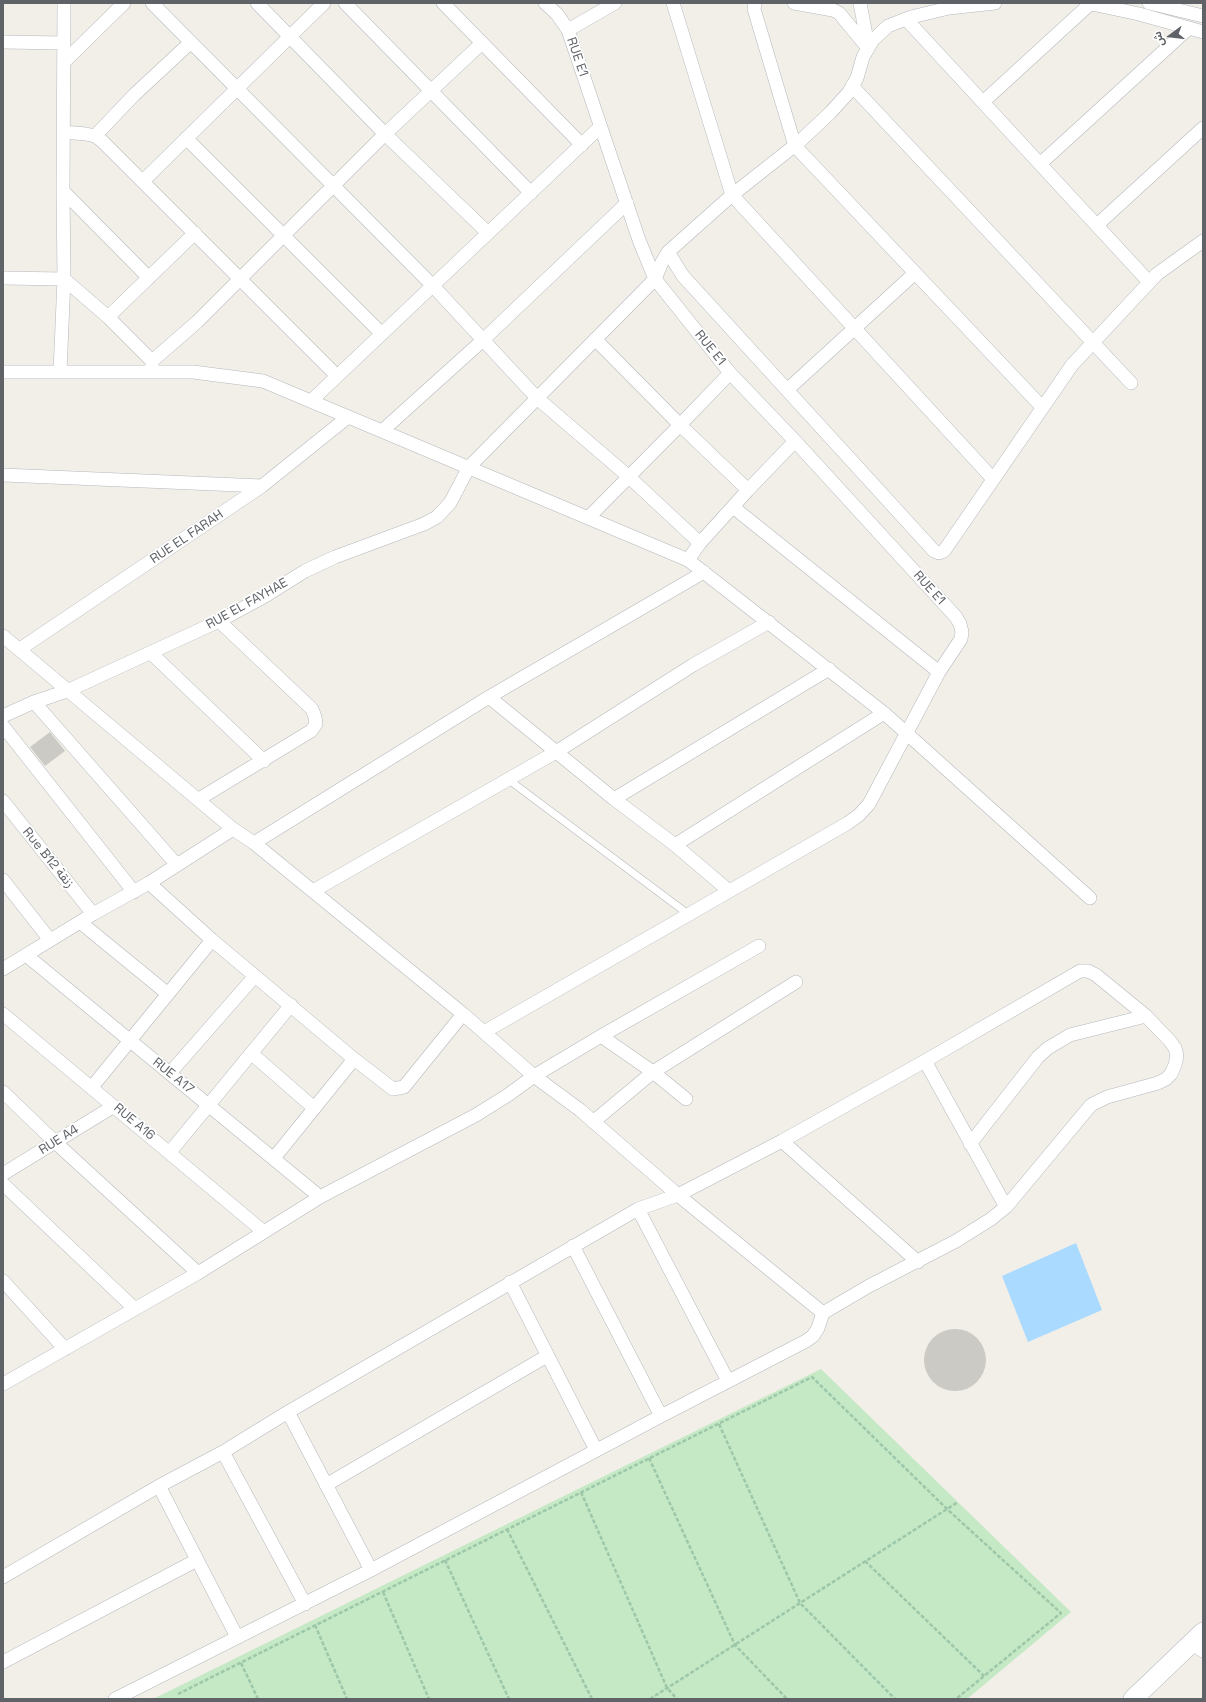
<!DOCTYPE html>
<meta charset="utf-8">
<style>
body{margin:0}
#map{position:relative;width:1206px;height:1702px;overflow:hidden;background:#f1efe8;font-family:"Space Grotesk","Noto Sans Arabic",sans-serif}
canvas{display:block}
.frame{position:absolute;inset:0;border:4px solid #5f6368;pointer-events:none}
.north{position:absolute;left:1150px;top:16px;width:40px;height:40px;-webkit-text-stroke:3px #fff;paint-order:stroke;rotate:255deg;font-size:11px;font-weight:700;line-height:16px;text-align:center;color:#5f6368}
.north::after{content:'';display:block;margin:auto;width:14px;height:18px;background:#5f6368;clip-path:polygon(50% 0,100% 100%,50% 72%,0 100%)}
</style>
<div id="map">
<canvas width="1206" height="1702"></canvas>
<div class="frame"></div>
<div class="north">ش</div>
</div>
<script>
const g = document.querySelector('canvas').getContext('2d');
g.lineJoin = 'round';
function fillPath(path, color) { g.fillStyle = color; g.fill(path, 'evenodd'); }
const toPath = rows => new Path2D(rows.map(r => 'M' + r).join(''));
function stroke(path, color, width, dash) { g.strokeStyle = color; g.lineWidth = width; g.lineCap = dash ? 'butt' : 'round'; g.setLineDash(dash || []); g.stroke(path); }
function label(font, color, halo, rows, align = 'center') {
  g.font = font + ' "Space Grotesk","Noto Sans Arabic",sans-serif'; g.lineWidth = 3.5; g.setLineDash([]); g.textBaseline = 'middle'; g.strokeStyle = halo; g.fillStyle = color; for (const [text, x, y, turn = 0] of rows) {
    g.save(); g.translate(x, y); g.rotate((+turn || 0) * Math.PI / 180); g.textAlign = isNaN(turn) ? turn : align; if (halo) g.strokeText(text, 0, 0); g.fillText(text, 0, 0); g.restore();
  }
}
const green = toPath([
 [821,1369,1071,1612,967,1699,153,1699]
]);
const water = toPath([
 [1076,1243,1102,1310,1028,1342,1002,1276]
]);
const building = toPath([
 [50,732,65,751,45,766,30,747],
 '924 1360a31 31 0 1 1 62 0a31 31 0 1 1-62 0Z'
]);
const path = toPath([
 [719,1424,800,1603,895,1699],
 [649,1458,735,1645,787,1699],
 [581,1492,667,1688,677,1699],
 [507,1529,592,1699],
 [445,1560,509,1699],
 [865,1561,984,1676],
 [383,1592,429,1699],
 [315,1625,347,1699],
 [241,1663,258,1699],
 [178,1694,812,1377,947,1509,1061,1613,956,1699],
 [650,1699,958,1502]
]);
const lane = toPath([
 [509,780,688,914]
]);
const street = toPath([
 [152,3,433,286,537,398,628,476,700,543],
 [257,3,385,134,488,233],
 [345,3,531,193],
 [443,3,582,145],
 [673,3,732,195,993,479],
 [755,3,754,9,795,146,1042,407],
 [794,3,833,10,839,13,868,48],
 [860,3,868,46],
 [1087,3,1139,14,1203,32],
 [1149,3,1203,16],
 [906,19,1149,282],
 [568,30,615,3],
 [3,42,63,43],
 [64,62,124,3],
 [852,86,1131,383],
 [983,102,1090,4],
 [63,132,86,134,95,136,102,141,337,376],
 [95,136,134,95,191,42],
 [186,138,382,334],
 [1040,164,1189,28],
 [143,181,324,3],
 [63,191,149,278],
 [1097,225,1203,128],
 [668,252,683,276,934,551,939,553,944,551,1072,365,1157,274,1203,241],
 [3,278,64,279,108,317,152,361,152,370],
 [108,317,195,233],
 [595,339,680,425,748,490],
 [152,361,197,322,385,134,482,43],
 [3,372,193,372,263,381,688,560,884,713,1090,898],
 [60,372,64,279,63,191,64,3],
 [787,390,915,273],
 [311,401,600,127],
 [382,431,483,340,627,203],
 [3,475,262,486],
 [733,507,939,672],
 [588,518,680,425,730,373],
 [688,560,700,543,748,490,795,441],
 [3,636,233,829,254,843,463,1014,534,1076,580,1110,678,1195,823,1313],
 [20,649,262,486,348,417],
 [151,653,264,761],
 [489,697,614,799,675,845,728,890],
 [34,702,177,865],
 [3,716,34,702,67,691,219,621,265,596,305,571,335,557,424,524,437,517,450,503,469,467,655,279,662,262,668,252,732,195,798,143,830,113,849,92,857,78,863,57,873,40,888,26,911,17,949,8,995,3],
 [3,726,134,892],
 [199,799,311,731,316,724,315,717,312,709,219,621],
 [614,799,829,669],
 [3,801,93,914],
 [254,843,489,697,704,572],
 [675,845,884,713],
 [3,880,50,940],
 [149,883,212,940,354,1059,393,1089,404,1087,463,1014],
 [313,891,556,752,693,665,769,622],
 [80,922,168,994],
 [26,955,320,1197],
 [3,969,93,914,149,883,233,829],
 [3,1014,264,1232],
 [484,1032,848,823,859,815,869,804,939,672,961,639,962,632,960,624,956,617,795,441,730,373,655,279,639,240,568,30,557,14,545,3],
 [601,1036,653,1072,686,1099],
 [251,1053,314,1108],
 [925,1061,1006,1207],
 [170,1073,255,976],
 [92,1087,212,940],
 [3,1092,55,1142,198,1273],
 [593,1122,653,1072,796,982],
 [782,1141,918,1262],
 [970,1144,1038,1057,1048,1048,1070,1035,1146,1016],
 [170,1152,291,1005],
 [274,1158,354,1059],
 [3,1174,114,1106],
 [3,1184,135,1309],
 [638,1209,728,1381],
 [573,1246,661,1416],
 [3,1281,65,1349],
 [510,1282,596,1450],
 [3,1384,198,1273,320,1197,476,1115,508,1095,534,1076,601,1036,759,946],
 [288,1412,371,1570],
 [223,1452,305,1604],
 [326,1485,547,1356],
 [159,1486,237,1637],
 [3,1577,159,1486,223,1452,288,1412,638,1209,678,1195,782,1141,925,1061,1080,971,1088,971,1096,975,1146,1016,1170,1041,1175,1048,1177,1056,1175,1065,1171,1074,1166,1079,1158,1083,1107,1097,1091,1105,1006,1207,991,1219,956,1241,869,1286,823,1313,818,1328,813,1336,806,1341,661,1416,371,1570,115,1699],
 [1191,1643,1203,1651],
 [3,1662,197,1560]
]);
const secondary = toPath([
 [1133,1699,1203,1632]
]);
const streetNames = [
 ["RUE E1",577,57,71],
 ["RUE E1",710,348,51],
 ["RUE EL FARAH",187,537,-34],
 ["RUE E1",929,588,48],
 ["RUE EL FAYHAE",247,604,-29],
 ["Rue B12 زنقة",48,858,51],
 ["RUE A17",173,1076,39],
 ["RUE A16",134,1122,40],
 ["RUE A4",59,1140,-32]
];
fillPath(green, '#c5e8c5');
fillPath(water, '#aadaff');
fillPath(building, '#cccac5');
stroke(lane, '#b5b8bc', 8);
stroke(street, '#b5b8bc', 14);
stroke(secondary, '#b6babf', 20);
stroke(path, '#9cc7a9', 2.5, [4, 2]);
stroke(lane, '#fff', 7);
stroke(street, '#fff', 13);
stroke(secondary, '#fff', 19);
label('13px', '#5f6368', '#fff', streetNames);
</script>
